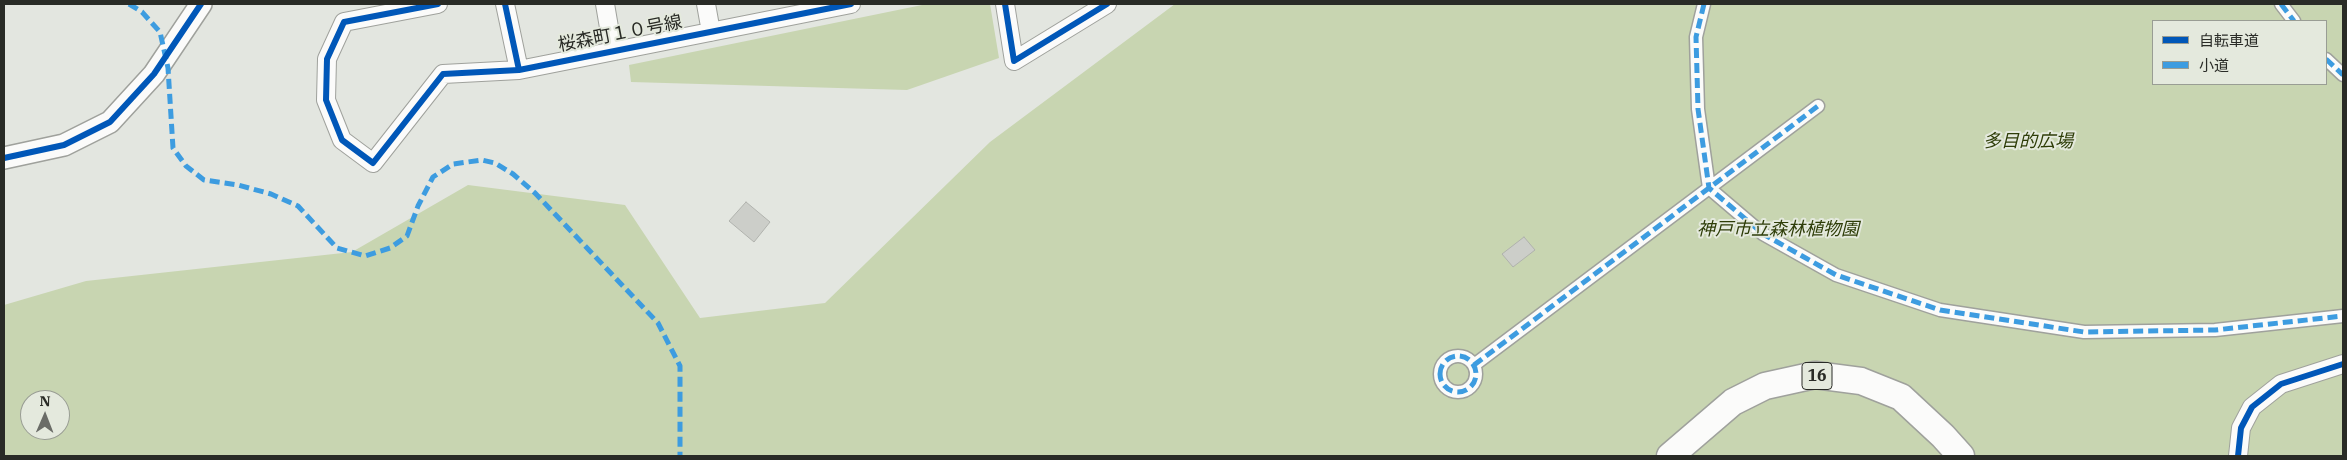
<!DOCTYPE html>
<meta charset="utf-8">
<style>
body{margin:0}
#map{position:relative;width:2347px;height:460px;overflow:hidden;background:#e3e6e0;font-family:"IBM Plex Serif","Noto Sans JP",serif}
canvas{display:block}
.frame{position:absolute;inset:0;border:5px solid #292b26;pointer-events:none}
.legend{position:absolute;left:2152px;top:20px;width:175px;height:65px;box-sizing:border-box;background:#e4e9dd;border:1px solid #999d94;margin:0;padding:6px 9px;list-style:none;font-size:15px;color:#292b26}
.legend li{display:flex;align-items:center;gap:10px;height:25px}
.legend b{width:25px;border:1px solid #999d94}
.north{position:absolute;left:20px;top:390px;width:50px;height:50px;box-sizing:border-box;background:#e4e9dd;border:1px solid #999d94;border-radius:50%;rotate:1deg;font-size:14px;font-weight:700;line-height:20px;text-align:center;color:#292b26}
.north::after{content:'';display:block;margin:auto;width:18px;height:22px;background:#6a6c67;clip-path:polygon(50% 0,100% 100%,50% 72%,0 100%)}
</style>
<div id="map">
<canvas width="2347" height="460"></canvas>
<div class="frame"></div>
<ul class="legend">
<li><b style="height:6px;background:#0057b8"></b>自転車道</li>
<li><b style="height:6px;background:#3d9ce0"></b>小道</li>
</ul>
<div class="north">N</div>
</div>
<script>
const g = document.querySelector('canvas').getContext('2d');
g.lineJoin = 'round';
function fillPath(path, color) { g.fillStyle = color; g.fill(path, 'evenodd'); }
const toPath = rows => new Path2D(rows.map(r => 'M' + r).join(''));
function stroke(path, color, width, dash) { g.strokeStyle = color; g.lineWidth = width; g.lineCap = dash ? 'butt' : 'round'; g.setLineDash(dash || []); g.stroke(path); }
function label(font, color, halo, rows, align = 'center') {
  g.font = font + ' "IBM Plex Serif","Noto Sans JP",serif'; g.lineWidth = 4; g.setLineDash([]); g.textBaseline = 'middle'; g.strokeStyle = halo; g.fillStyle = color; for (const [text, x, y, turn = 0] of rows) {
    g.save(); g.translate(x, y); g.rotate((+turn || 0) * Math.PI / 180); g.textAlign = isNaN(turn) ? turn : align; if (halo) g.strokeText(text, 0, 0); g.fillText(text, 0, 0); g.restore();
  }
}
const green = toPath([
 [927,4,990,4,999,58,907,90,631,82,629,65],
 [1175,4,2343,4,2343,456,4,456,4,305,86,281,352,252,468,185,625,205,700,318,825,303,990,142],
 [2153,21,2326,21,2326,84,2153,84],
 [30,400,60,400,60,430,30,430]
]);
const building = toPath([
 [746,202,770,222,754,242,729,221,746,202],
 [1524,237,1535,250,1513,267,1502,254,1524,237]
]);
const pedestrian = toPath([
 [1704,4,1696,37,1698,109,1709,188,1763,234,1836,275,1940,310,2084,332,2215,330,2343,316],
 [2281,4,2294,21],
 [2326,59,2343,75],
 '1440 374a18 18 0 1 1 36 0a18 18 0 1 1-36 0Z',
 [1474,365,1818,106]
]);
const minor = toPath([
 [438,4,344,22,327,59,326,100,342,140,373,163,443,74,519,70],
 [505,4,519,70,851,4],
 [605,4,613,51],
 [706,4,711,32],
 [1005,4,1014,61,1107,4],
 [2238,456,2241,428,2252,407,2281,384,2343,364]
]);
const tertiary = toPath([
 [4,158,64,145,110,122,154,74,201,4]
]);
const primary = toPath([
 [1670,456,1733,402,1765,386,1815,375,1861,381,1901,397,1943,436,1961,456]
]);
const quiet = toPath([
 [129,4,142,12,160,32,168,68,173,148,186,166,204,180,238,185,271,194,298,206,337,248,365,256,390,248,407,236,418,206,433,177,453,164,482,160,495,163,513,174,535,193,658,323,680,366,680,456],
 [1704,4,1696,37,1698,109,1709,188,1763,234,1836,275,1940,310,2084,332,2215,330,2343,316],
 [2281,4,2294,21],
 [2326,59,2343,75],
 '1440 374a18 18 0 1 1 36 0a18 18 0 1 1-36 0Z',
 [1474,365,1818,106]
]);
const cycleway = toPath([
 [438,4,344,22,327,59,326,100,342,140,373,163,443,74,519,70],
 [505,4,519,70,851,4],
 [1005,4,1014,61,1107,4],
 [4,158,64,145,110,122,154,74,201,4],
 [2238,456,2241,428,2252,407,2281,384,2343,364]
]);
const shields = [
 [1817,376,30]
];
const shieldNames = [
 ["16",1817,376]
];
const streetNames = [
 ["桜森町１０号線",620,34,-11]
];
const parkNames = [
 ["多目的広場",2028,142],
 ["神戸市立森林植物園",1778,230]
];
fillPath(green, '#c8d5b1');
fillPath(building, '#cccec9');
stroke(building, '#b0b2ad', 1);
stroke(pedestrian, '#9fa19c', 15);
stroke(minor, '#9fa19c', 20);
stroke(tertiary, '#9fa19c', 24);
stroke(primary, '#9fa19c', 29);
stroke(pedestrian, '#fbfbfa', 12);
stroke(minor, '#fbfbfa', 18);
stroke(tertiary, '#fbfbfa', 21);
stroke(primary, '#fbfbfa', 26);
stroke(quiet, '#3d9ce0', 5, [10, 5]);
stroke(cycleway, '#0057b8', 6);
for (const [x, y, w] of shields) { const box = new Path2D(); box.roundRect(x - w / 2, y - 13.5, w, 27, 4); g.fillStyle = '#e4e9dd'; g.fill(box); stroke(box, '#292b26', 1); }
label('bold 16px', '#292b26', null, shieldNames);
label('18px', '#292b26', '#e4e9dd', streetNames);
label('italic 18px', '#2e3d08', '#e4e9dd', parkNames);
</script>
